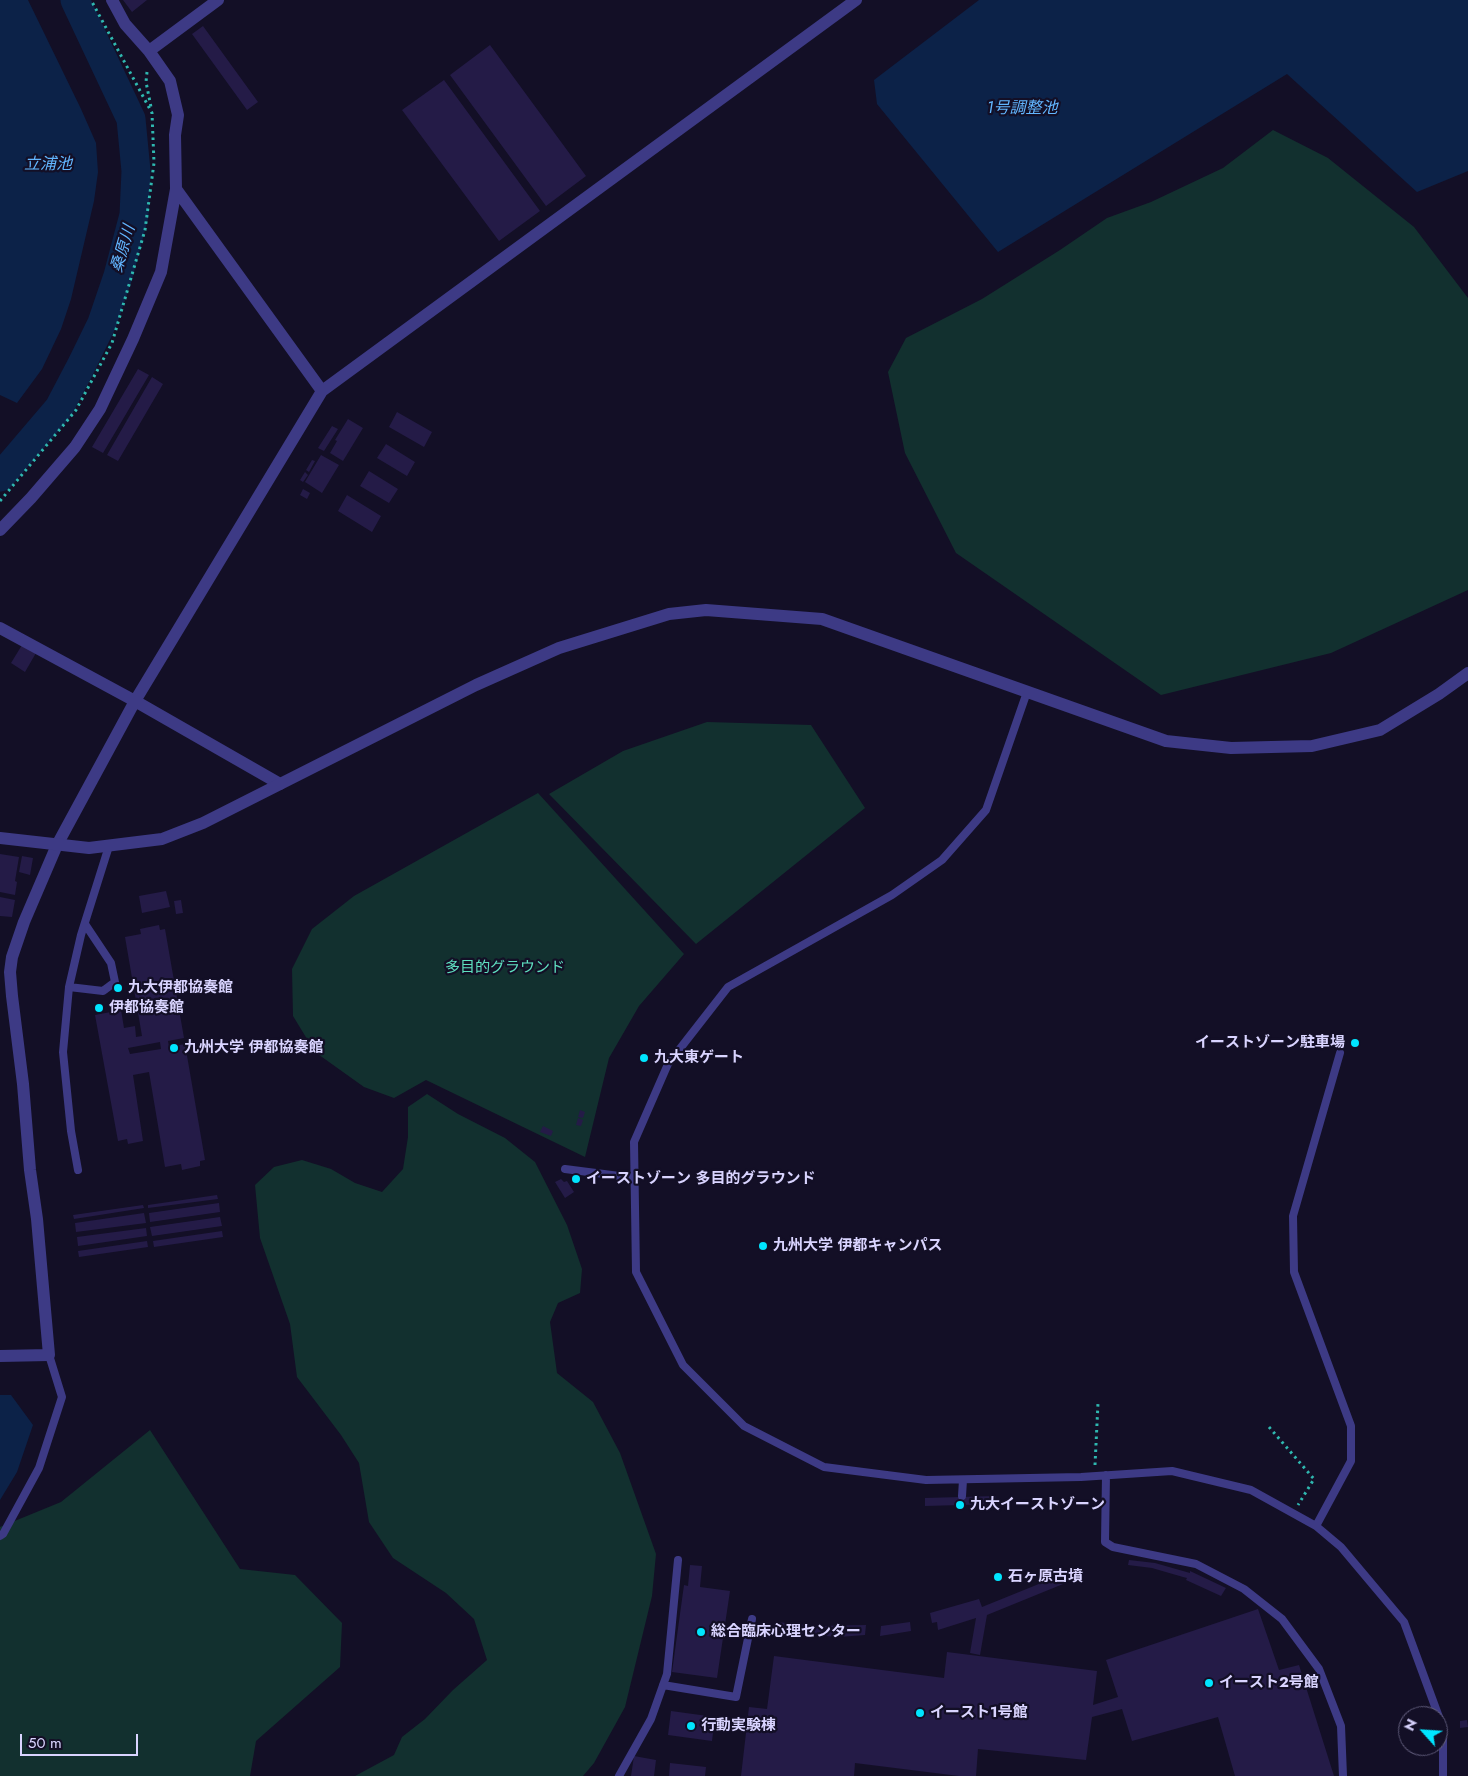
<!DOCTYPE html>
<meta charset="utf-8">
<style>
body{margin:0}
#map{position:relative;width:1468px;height:1776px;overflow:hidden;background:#130f26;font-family:Jost,sans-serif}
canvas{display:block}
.north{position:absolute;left:1398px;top:1706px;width:50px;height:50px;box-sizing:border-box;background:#130f26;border:1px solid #625e7d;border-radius:50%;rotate:296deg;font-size:14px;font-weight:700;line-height:20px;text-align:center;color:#d9d4ff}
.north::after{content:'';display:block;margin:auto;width:18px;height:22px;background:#00e5ff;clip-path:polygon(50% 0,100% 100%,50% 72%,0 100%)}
.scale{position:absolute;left:20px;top:1734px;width:118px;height:22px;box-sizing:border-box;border:2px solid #d9d4ff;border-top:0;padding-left:6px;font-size:15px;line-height:18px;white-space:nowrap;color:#d9d4ff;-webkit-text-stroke:4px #130f26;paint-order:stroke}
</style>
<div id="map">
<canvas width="1468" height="1776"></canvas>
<div class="north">N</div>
<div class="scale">50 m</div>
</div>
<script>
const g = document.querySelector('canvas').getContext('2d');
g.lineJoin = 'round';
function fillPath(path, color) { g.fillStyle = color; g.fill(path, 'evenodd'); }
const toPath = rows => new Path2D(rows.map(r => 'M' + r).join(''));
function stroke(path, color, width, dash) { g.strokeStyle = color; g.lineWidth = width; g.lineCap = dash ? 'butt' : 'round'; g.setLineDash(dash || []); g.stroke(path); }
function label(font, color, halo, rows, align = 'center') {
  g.font = font + ' Jost,"Noto Sans JP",sans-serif'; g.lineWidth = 4.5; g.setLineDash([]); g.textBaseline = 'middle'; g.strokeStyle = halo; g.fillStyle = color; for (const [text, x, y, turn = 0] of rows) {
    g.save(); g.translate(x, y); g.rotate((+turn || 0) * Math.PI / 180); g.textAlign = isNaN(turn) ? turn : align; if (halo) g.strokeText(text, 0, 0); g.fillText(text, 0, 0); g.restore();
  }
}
const green = toPath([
 [1273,130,1328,158,1414,227,1468,298,1468,590,1331,653,1161,695,956,553,905,453,888,372,906,338,982,299,1060,250,1107,218,1151,202,1223,168],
 [707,722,811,725,865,808,696,944,549,794,623,751],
 [538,793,684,954,639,1006,609,1058,585,1157,426,1080,394,1098,364,1087,315,1052,293,1016,292,969,312,929,354,896],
 [427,1094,458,1114,505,1138,535,1162,567,1225,582,1269,580,1293,558,1303,550,1322,557,1373,593,1402,620,1453,656,1554,652,1596,625,1707,594,1763,583,1776,355,1776,394,1755,402,1737,425,1719,453,1690,487,1660,474,1619,446,1593,393,1558,369,1522,359,1463,341,1435,297,1377,290,1324,260,1238,255,1185,274,1167,302,1160,331,1169,355,1183,382,1192,403,1169,408,1137,408,1107],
 [150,1430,240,1569,295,1575,342,1623,340,1667,256,1741,250,1776,0,1776,0,1527,61,1502]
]);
const water = toPath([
 [0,0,28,0,81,109,96,143,98,172,94,201,71,299,61,329,42,369,17,403,0,395],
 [979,0,1468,0,1468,171,1417,192,1287,74,998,252,877,104,874,80],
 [0,1395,11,1395,33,1425,17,1472,0,1500]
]);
const river = toPath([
 [0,477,59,408,81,366,102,323,118,276,134,215,136,171,131,119,75,0]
]);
const building = toPath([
 [123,0,147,0,132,12],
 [203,26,258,102,247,110,192,34],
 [490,45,586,176,546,206,450,75],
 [444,80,540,211,499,241,402,110],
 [138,369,149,375,103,453,92,447],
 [152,377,163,384,118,461,107,455],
 [397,412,432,432,424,447,389,427],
 [348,419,363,428,343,461,330,453,337,441,335,440],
 [332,426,338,429,324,451,318,448],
 [386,444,415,462,407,476,377,458],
 [321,455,339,465,322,493,305,482],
 [312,460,315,461,309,472,306,470],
 [369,471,398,489,389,503,360,486],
 [305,472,308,475,303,482,300,480],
 [303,489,310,493,307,499,300,495],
 [347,495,381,516,372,532,338,511],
 [22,645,36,653,25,672,11,663],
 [0,854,19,857,15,881,17,882,15,895,0,892],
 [22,856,33,858,30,875,19,872],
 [166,891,170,907,142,913,139,896],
 [0,897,15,900,12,917,0,916],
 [181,900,183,913,176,914,174,901],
 [159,925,160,930,165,929,184,1038,168,1041,169,1047,185,1044,205,1160,200,1161,200,1166,182,1170,181,1164,165,1167,149,1072,133,1075,143,1141,128,1144,127,1139,118,1141,95,1015,121,1010,124,1028,135,1026,136,1037,142,1036,125,937,141,934,140,929],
 [160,1042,161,1049,130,1054,128,1048],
 [580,1110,585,1112,583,1118,578,1117],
 [578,1118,583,1120,581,1126,576,1125],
 [543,1126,553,1131,551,1136,540,1132],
 [561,1179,564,1182,567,1181,574,1192,565,1198,555,1182],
 [217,1195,218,1199,148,1208,148,1205],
 [219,1203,220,1212,150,1222,149,1213],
 [143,1205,144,1208,74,1219,73,1215],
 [144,1213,146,1223,76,1232,75,1223],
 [220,1217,222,1226,152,1236,150,1227],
 [146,1228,147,1236,78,1246,77,1237],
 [222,1231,223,1237,154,1247,153,1241],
 [147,1241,148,1247,79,1257,78,1251],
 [996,1496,996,1504,925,1506,925,1498],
 [1129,1560,1155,1563,1190,1573,1190,1571,1226,1588,1221,1596,1186,1580,1187,1578,1183,1577,1152,1568,1128,1565],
 [690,1565,702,1566,700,1587,730,1591,717,1678,672,1672,684,1585,688,1586],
 [1066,1573,1068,1582,987,1615,980,1655,970,1653,976,1618,938,1630,937,1622,932,1623,930,1613,979,1599,982,1607],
 [1258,1609,1279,1670,1299,1665,1334,1776,1235,1776,1218,1717,1132,1741,1122,1709,1092,1717,1086,1760,978,1749,976,1776,959,1776,855,1763,854,1776,741,1776,749,1707,767,1709,774,1656,944,1678,947,1652,1097,1671,1093,1705,1118,1697,1106,1660],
 [776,1622,819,1626,866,1625,865,1635,839,1637,775,1632],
 [910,1622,911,1631,880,1636,881,1626],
 [671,1711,715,1717,712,1741,668,1735],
 [1467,1720,1468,1727,1460,1728,1460,1721],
 [634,1756,656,1760,654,1776,631,1776],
 [670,1763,706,1767,705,1776,669,1776]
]);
const path = toPath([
 [147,72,146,82,151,107],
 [0,501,76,410,112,343,145,230,154,163,152,113,91,0],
 [1269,1427,1314,1479,1298,1505],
 [1095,1465,1098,1403]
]);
const service = toPath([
 [1027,692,986,810,942,860,892,895,728,987,668,1064,634,1142,636,1272,683,1365,744,1426,824,1467,926,1480,1081,1477,1172,1471,1251,1490,1316,1526,1341,1547,1404,1622,1443,1728,1443,1776],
 [69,987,103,991,115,982,111,963,85,924],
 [565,1169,635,1178],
 [78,1170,71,1131,63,1052,69,987,81,935,109,846],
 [1106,1475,1105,1542,1113,1547,1196,1564,1244,1589,1282,1619,1319,1669,1341,1726,1343,1776],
 [962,1496,963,1480],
 [1316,1526,1351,1461,1351,1426,1294,1272,1293,1216,1340,1053],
 [0,1536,3,1534,39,1468,62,1397,49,1355],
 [663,1685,736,1697,752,1619],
 [619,1776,651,1719,667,1674,678,1560]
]);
const minor = toPath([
 [149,51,218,0],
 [176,189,322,391],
 [0,530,31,498,75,447,100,409,133,339,161,272,176,189,175,135,178,115,170,81,149,51,125,24,112,0],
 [0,628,135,701,280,784],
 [0,1356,49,1355,37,1219,30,1170,23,1084,12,996,10,972,12,957,24,922,57,845,135,701,322,391,856,0]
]);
const tertiary = toPath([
 [0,838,89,848,162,839,203,823,476,685,559,648,669,614,706,610,822,619,1166,741,1231,748,1312,746,1380,730,1439,694,1468,673]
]);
const markers = [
 [118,988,5,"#00e5ff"],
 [99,1008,5,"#00e5ff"],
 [1355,1043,5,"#00e5ff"],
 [174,1048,5,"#00e5ff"],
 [644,1058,5,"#00e5ff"],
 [576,1179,5,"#00e5ff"],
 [763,1246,5,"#00e5ff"],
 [960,1505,5,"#00e5ff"],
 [998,1577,5,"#00e5ff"],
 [701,1632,5,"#00e5ff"],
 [1209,1683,5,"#00e5ff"],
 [920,1713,5,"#00e5ff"],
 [691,1726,5,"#00e5ff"]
];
const parkNames = [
 ["多目的グラウンド",505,968]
];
const poiNames = [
 ["九大伊都協奏館",128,988],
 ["伊都協奏館",109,1008],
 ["イーストゾーン駐車場",1345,1043,"right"],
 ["九州大学 伊都協奏館",184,1048],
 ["九大東ゲート",654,1058],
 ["イーストゾーン 多目的グラウンド",586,1179],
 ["九州大学 伊都キャンパス",773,1246],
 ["九大イーストゾーン",970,1505],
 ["石ヶ原古墳",1008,1577],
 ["総合臨床心理センター",711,1632],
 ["イースト2号館",1219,1683],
 ["イースト1号館",930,1713],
 ["行動実験棟",701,1726]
];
const waterNames = [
 ["1号調整池",1022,109],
 ["立浦池",48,165],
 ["桑原川",124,249,-74]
];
fillPath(green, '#12302f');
fillPath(water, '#0c2248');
stroke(river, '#0c2248', 29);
fillPath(building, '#241b47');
stroke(path, '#2fb8b0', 3, [2.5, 4]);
stroke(service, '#3d3a85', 8);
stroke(minor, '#3d3a85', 12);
stroke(tertiary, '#3d3a85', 12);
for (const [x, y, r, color] of markers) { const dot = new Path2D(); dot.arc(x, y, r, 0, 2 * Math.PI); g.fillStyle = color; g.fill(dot); stroke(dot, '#130f26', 2); }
label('15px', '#5fe0c0', '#130f26', parkNames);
label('bold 15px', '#d9d4ff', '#130f26', poiNames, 'left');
label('italic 16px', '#62b6ff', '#130f26', waterNames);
</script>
